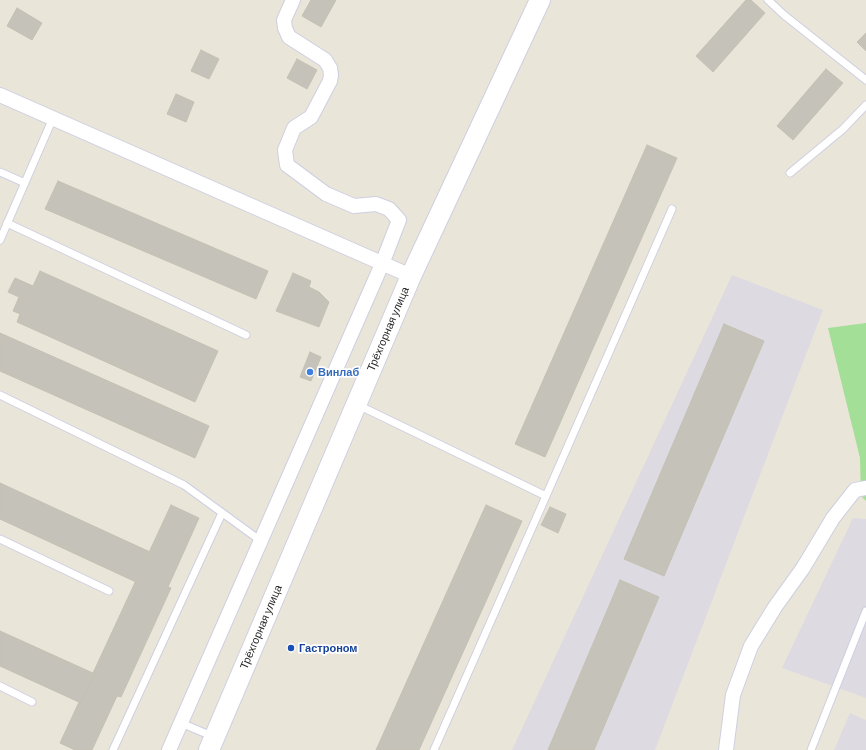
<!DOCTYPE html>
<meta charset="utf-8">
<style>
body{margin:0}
canvas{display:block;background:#eae5d9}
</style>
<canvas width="866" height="750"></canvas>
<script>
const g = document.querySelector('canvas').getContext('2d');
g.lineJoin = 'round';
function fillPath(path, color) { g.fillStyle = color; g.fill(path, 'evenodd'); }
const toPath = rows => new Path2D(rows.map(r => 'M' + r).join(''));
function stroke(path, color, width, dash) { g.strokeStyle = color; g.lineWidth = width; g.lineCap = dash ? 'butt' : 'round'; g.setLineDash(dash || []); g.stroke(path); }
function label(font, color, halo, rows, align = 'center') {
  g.font = font + ' Barlow,sans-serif'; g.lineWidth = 3.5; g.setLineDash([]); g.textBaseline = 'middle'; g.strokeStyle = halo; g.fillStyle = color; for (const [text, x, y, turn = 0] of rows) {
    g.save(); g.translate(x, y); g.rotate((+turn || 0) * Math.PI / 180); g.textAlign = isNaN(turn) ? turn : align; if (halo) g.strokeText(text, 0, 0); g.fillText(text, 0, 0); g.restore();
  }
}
const industrial = toPath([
 [732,275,823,310,655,750,512,750],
 [853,518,866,519,866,698,782,668],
 [850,713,866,720,866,750,834,750]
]);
const green = toPath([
 [866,323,866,501,861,496,860,458,828,328]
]);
const building = toPath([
 [311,0,336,0,321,27,302,16,311,0],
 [746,0,751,0,765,13,713,72,696,56,746,0],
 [17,8,42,23,32,40,7,26,17,8],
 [866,33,866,51,857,42,866,33],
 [201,50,219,59,209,79,191,71,201,50],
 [297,59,317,70,307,89,287,78,297,59],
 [826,69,843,83,793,140,777,126,826,69],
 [176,94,194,102,186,122,167,114,176,94],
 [647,145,677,158,545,457,515,444,647,145],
 [58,181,268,271,256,299,45,209,58,181],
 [40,271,218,351,195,402,17,322,20,314,13,311,19,297,8,292,15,278,33,286,40,271],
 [293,273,311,281,309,287,319,292,329,302,319,327,276,311,293,273],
 [724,324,764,341,664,576,624,559,724,324],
 [0,333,209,426,195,458,0,371,0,333],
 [310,352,321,357,311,381,300,377,310,352],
 [0,483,150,552,136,582,0,519,0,483],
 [171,505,199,518,168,587,171,588,121,697,117,696,92,750,75,750,60,743,79,702,81,703,95,674,93,673,171,505],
 [486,505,522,521,419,750,376,750,486,505],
 [550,507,566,514,558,533,541,525,550,507],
 [620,580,659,597,594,750,548,750,620,580],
 [0,631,95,674,81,703,0,666,0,631]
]);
const lane = toPath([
 [768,0,784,15,866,80],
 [0,172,25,183],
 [790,173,843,129,866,105],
 [7,223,246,335],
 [0,240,53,118],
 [0,395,184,485,261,541],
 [358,405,546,496,672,209],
 [0,539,109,591],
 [0,686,32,702],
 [181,723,214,737],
 [113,750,222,513],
 [434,750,546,496],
 [811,750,866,611]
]);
const street = toPath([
 [0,95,411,276],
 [169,750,382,264,399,220,389,209,376,204,354,206,326,194,287,165,285,150,294,128,311,117,330,81,331,75,330,68,325,60,289,37,285,28,284,20,293,0],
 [726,750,733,695,751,646,775,607,803,568,833,518,855,490,866,488]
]);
const secondary = toPath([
 [209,750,411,276,540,0]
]);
const markers = [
 [310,372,4,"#3f7fe0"],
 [291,648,4,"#1a4fb4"]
];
const streetNames = [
 ["Трёхгорная улица",388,329,-67],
 ["Трёхгорная улица",261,627,-67]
];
const shopNames = [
 ["Винлаб",318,372]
];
const transitNames = [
 ["Гастроном",299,648]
];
fillPath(industrial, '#dddae2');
fillPath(green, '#a3df96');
fillPath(building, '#c5c2b9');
stroke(building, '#c4c1b3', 1);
stroke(lane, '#cecfe0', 9);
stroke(street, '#cecfe0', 16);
stroke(secondary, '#cecfe0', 22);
stroke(lane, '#fff', 7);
stroke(street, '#fff', 14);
stroke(secondary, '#fff', 20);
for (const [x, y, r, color] of markers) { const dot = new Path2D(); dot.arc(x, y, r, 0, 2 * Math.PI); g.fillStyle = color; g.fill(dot); stroke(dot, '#fff', 1.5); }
label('11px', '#272727', '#fff', streetNames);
label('bold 11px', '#366cbe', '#fff', shopNames, 'left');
label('bold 11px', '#164399', '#fff', transitNames, 'left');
</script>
